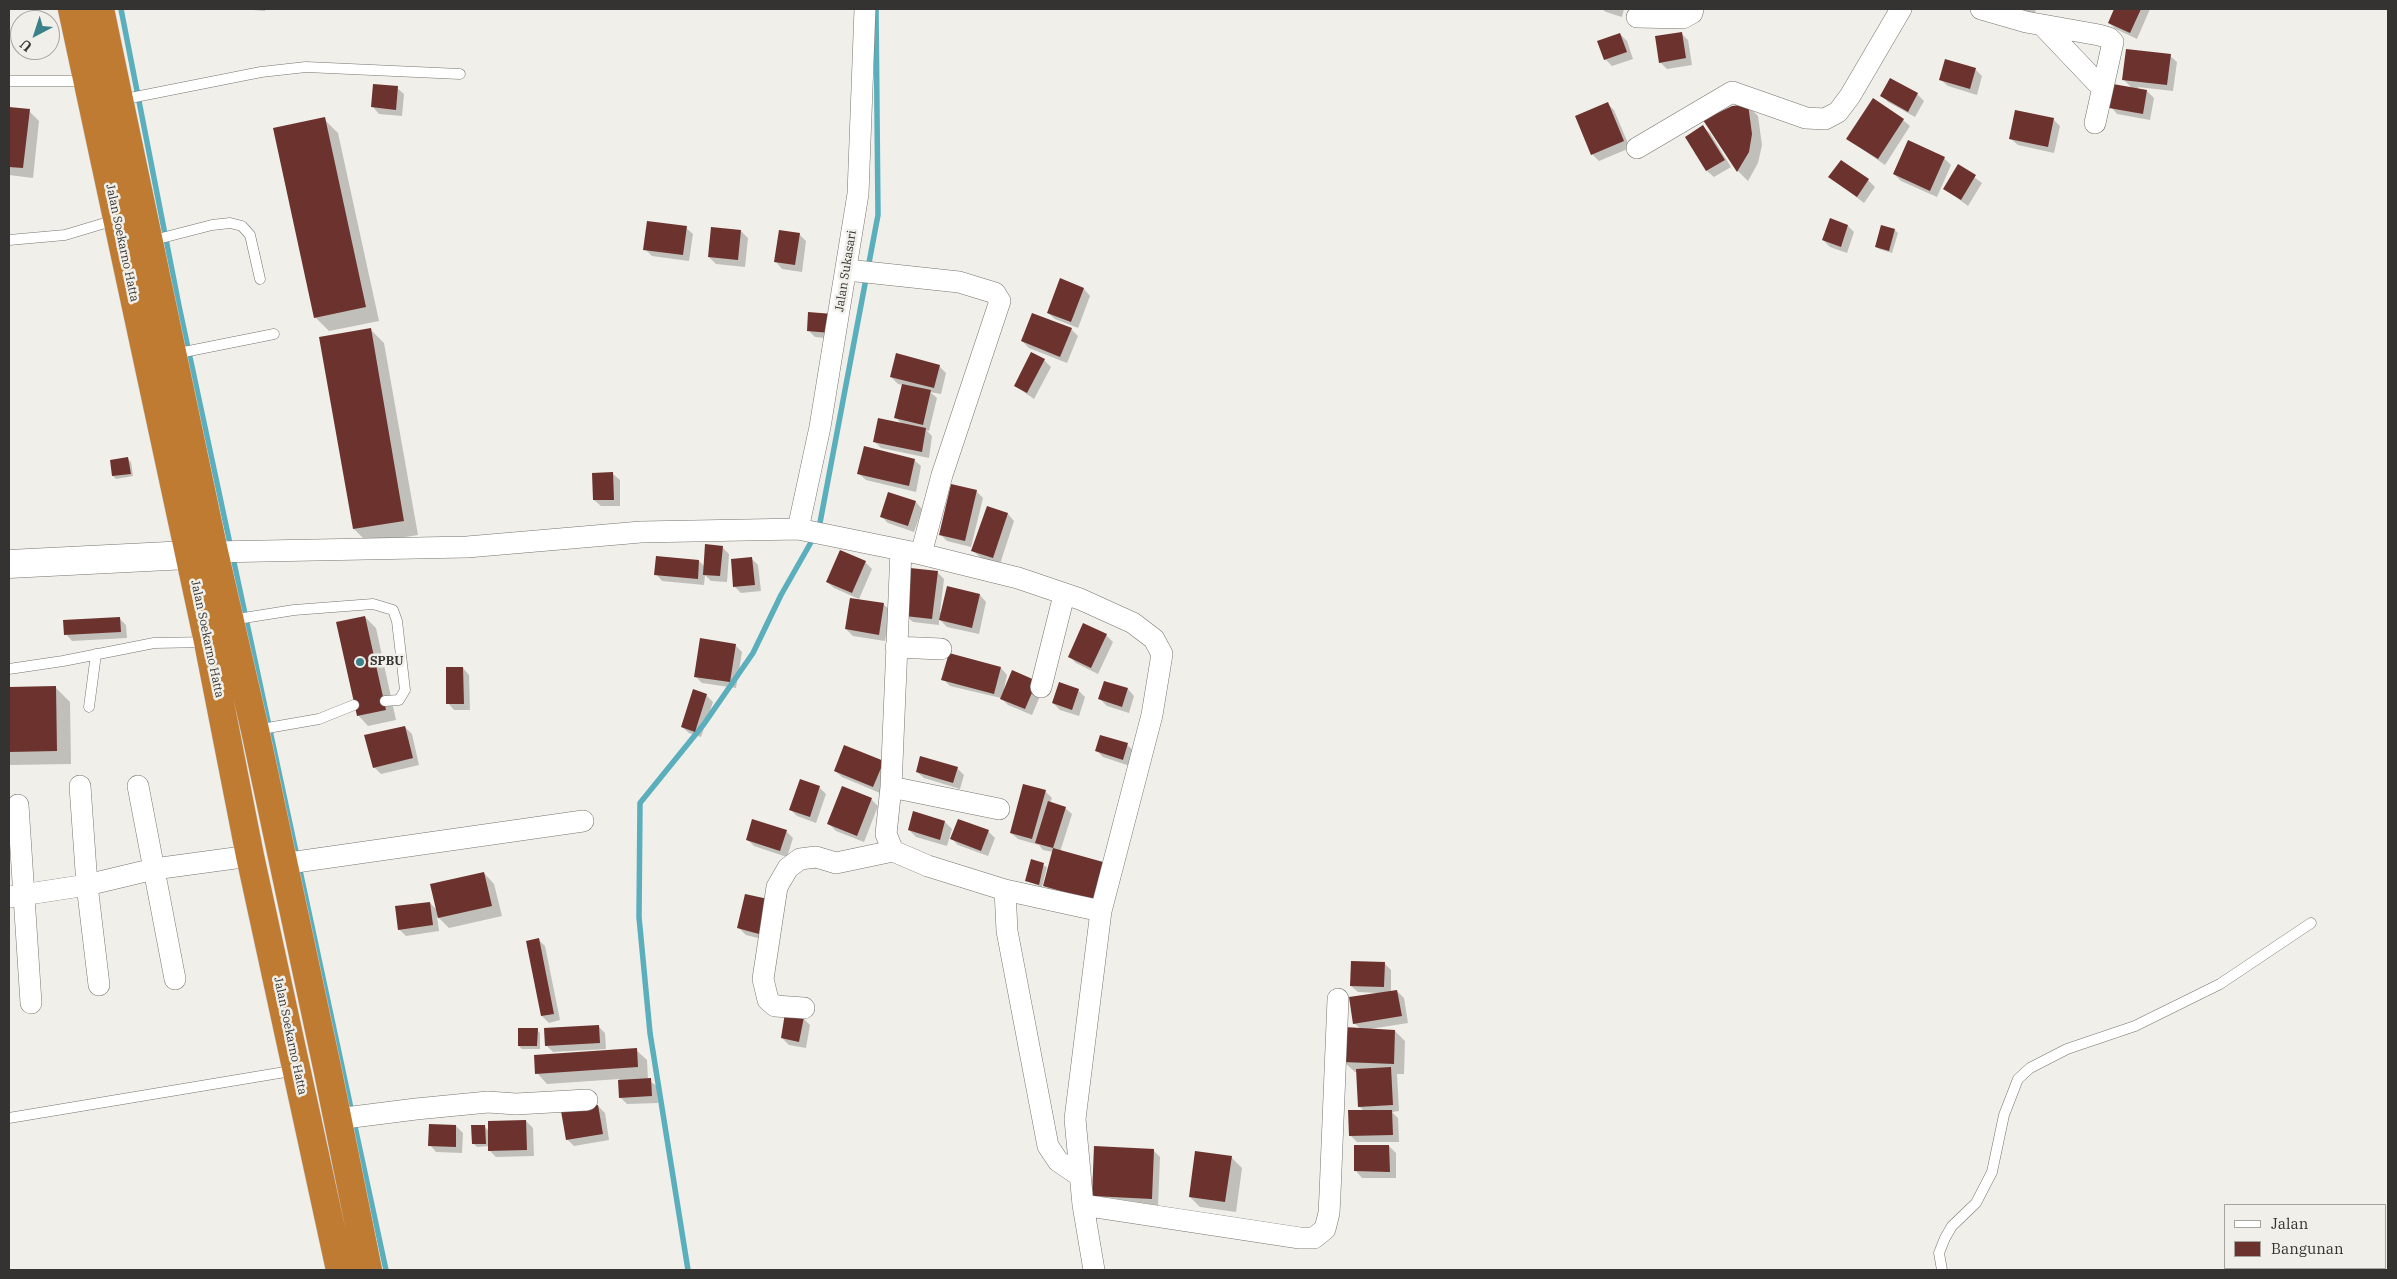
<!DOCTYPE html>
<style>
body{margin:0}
#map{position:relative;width:2397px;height:1279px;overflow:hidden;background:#f1efe9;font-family:"IBM Plex Serif",serif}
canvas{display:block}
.frame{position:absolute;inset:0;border:10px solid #343331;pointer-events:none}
.legend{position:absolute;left:2224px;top:1204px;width:162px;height:65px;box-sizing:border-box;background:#f1efe9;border:1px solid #a5a49f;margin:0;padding:6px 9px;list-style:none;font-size:15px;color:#343331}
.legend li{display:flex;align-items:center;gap:10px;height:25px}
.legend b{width:25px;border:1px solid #a5a49f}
.north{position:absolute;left:10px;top:10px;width:50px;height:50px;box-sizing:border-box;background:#f1efe9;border:1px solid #a5a49f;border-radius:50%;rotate:220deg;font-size:14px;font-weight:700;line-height:20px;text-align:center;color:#343331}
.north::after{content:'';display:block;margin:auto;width:18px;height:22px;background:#3a818a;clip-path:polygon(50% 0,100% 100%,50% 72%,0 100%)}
</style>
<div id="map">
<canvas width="2397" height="1279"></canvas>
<div class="frame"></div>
<ul class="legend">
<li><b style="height:6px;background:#fff"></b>Jalan</li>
<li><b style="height:14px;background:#6c322e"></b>Bangunan</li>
</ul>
<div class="north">U</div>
</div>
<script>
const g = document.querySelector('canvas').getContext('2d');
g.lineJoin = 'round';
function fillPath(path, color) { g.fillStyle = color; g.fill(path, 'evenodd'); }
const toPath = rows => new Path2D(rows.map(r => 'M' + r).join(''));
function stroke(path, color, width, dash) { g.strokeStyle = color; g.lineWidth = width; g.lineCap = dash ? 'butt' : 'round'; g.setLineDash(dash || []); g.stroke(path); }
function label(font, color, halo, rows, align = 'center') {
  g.font = font + ' "IBM Plex Serif",serif'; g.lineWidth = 5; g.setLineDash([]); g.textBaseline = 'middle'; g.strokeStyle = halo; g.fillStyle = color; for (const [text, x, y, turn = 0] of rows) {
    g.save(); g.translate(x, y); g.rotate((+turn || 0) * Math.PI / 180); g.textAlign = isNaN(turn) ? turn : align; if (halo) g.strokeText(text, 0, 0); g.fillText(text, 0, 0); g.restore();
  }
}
const shadow = toPath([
 [241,9,265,9,265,11],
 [1602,9,1624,9,1622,17,1606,12],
 [2009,9,2036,9,2033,18],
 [2115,9,2150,9,2137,39,2116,29,2109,23],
 [1681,33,1688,40,1692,65,1667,69,1660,62],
 [1620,34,1627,41,1633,59,1612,66,1605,59],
 [2170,56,2177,62,2173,91,2138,87,2138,89,2147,91,2154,98,2150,120,2117,114,2111,107,2132,88,2123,79],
 [1975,69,1982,76,1977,95,1948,86,1941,80],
 [1890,79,1917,94,1924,101,1915,117,1888,102,1881,95],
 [397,88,404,94,402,116,379,114,373,107],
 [1607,103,1614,110,1630,148,1599,161,1592,154],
 [1748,106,1758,116,1762,145,1758,163,1748,181,1738,171,1705,120],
 [9,108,29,111,39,121,33,178,9,175],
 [324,119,338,133,379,321,329,331,315,317],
 [2053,119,2060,126,2054,153,2018,145,2011,139],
 [1903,120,1910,126,1885,165,1848,139],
 [1703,127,1710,133,1731,167,1714,177,1707,171,1687,137],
 [1944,158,1951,165,1937,197,1901,181,1894,174],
 [1959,166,1982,183,1968,206,1945,189],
 [1830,177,1868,180,1875,187,1864,203],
 [1848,226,1854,232,1847,253,1830,247,1823,240],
 [686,228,693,234,689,261,652,256,645,249],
 [1895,230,1898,233,1892,253,1879,249,1876,246],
 [741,231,748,238,745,267,716,264,709,257],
 [799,234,806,241,802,272,782,269,776,262],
 [1061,279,1084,289,1090,296,1078,328,1055,319,1048,313],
 [809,313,837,339,815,337,808,330],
 [370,329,384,343,418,535,368,543,354,529],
 [1071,329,1078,336,1067,363,1029,348,1022,341],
 [1044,360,1051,367,1034,399,1015,386],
 [939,366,946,373,941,394,930,392,937,398,929,431,926,430,932,436,929,458,881,448,874,441,903,425,896,418,903,385,898,384,891,377],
 [128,459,131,462,133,476,116,479,113,476,111,461],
 [914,460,921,466,916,492,866,480,859,474],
 [613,474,620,480,620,506,601,506,594,500],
 [976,491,983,498,971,547,947,541,940,534],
 [916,502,922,509,914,532,888,523,882,517],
 [987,508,1008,514,1014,521,1000,564,980,557,973,551],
 [722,547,729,554,727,582,711,581,705,575,704,585,662,581,656,574,699,561,705,567],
 [752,559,758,565,761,591,741,593,734,586],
 [865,562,872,569,859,599,834,588,827,582],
 [937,572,944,579,940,612,980,595,986,602,979,634,947,627,939,619,939,625,913,622,906,616],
 [851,599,884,605,891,611,885,641,853,636,846,629],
 [365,617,376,628,396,720,368,726,358,715],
 [119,618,126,625,127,638,72,641,66,634],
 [1106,635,1113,642,1098,674,1076,663,1069,656],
 [735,645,742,652,736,688,702,683,695,676],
 [463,668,469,675,470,710,454,710,448,703],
 [1001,668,1007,675,1004,689,1043,689,1032,715,1008,705,1001,698,950,686,943,679],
 [9,688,56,688,70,702,71,764,9,765],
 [1128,689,1134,696,1129,713,1107,706,1100,699],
 [1078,690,1085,697,1079,716,1060,710,1053,703],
 [706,695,713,702,701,737,689,733,682,727],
 [405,727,412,734,419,765,381,774,374,767],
 [1127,745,1134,751,1130,766,1103,757,1097,751],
 [883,762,880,793,842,777,835,771],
 [957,768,964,775,960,789,924,778,917,772],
 [819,787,826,794,816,823,797,816,791,810],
 [1045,791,1052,798,1050,803,1065,808,1072,814,1060,852,1104,909,1055,896,1045,886,1053,852,1043,850,1039,845,1018,839,1011,833],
 [871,799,878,806,864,842,836,831,829,824],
 [914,813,945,822,952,829,947,846,916,837,909,830],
 [786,831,793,838,787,857,754,846,747,839],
 [988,831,995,838,988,856,958,845,952,839],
 [1032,861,1047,867,1042,887,1027,881],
 [484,873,494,884,502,916,449,928,437,916,439,931,406,936,399,929,430,903,437,910],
 [767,901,766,940,746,935,739,928],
 [538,939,545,946,560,1020,549,1023,542,1016],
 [1385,964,1391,970,1391,992,1397,991,1404,998,1408,1023,1370,1029,1395,1031,1405,1041,1404,1074,1397,1074,1399,1111,1392,1112,1398,1118,1399,1142,1357,1142,1350,1135,1364,1111,1359,1106,1357,1072,1355,1072,1344,1062,1361,1029,1354,1023,1377,993,1358,992,1351,986],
 [803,1018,810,1025,806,1048,789,1045,782,1038],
 [598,1026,605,1033,606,1049,553,1052,546,1045],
 [537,1030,540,1033,540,1049,522,1049,519,1046],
 [636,1050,647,1060,648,1080,657,1086,658,1103,627,1104,621,1098,619,1079,547,1084,537,1073],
 [598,1106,605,1113,609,1140,574,1146,567,1139],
 [526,1121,533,1128,534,1156,496,1157,490,1151,490,1146,477,1147,474,1144,484,1126,489,1131],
 [456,1126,463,1133,462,1153,436,1152,430,1145],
 [1389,1146,1396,1153,1396,1178,1362,1178,1356,1171],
 [1153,1150,1160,1157,1158,1206,1142,1205,1142,1208,1093,1196],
 [1231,1157,1242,1168,1236,1212,1200,1207,1190,1197]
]);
const stream = toPath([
 [121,9,179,306,352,1113],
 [819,528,878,215,876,9],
 [354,1122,386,1270],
 [688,1270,650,1033,639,917,640,803,704,724,753,653,781,595,814,537]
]);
const building = toPath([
 [2114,9,2141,9,2130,33,2108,23],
 [1682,32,1686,58,1659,63,1655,36],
 [1620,33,1627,52,1604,60,1597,41],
 [2126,49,2171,54,2167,85,2122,80],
 [1945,59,1976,68,1970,89,1939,80],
 [1890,78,1918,93,1908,112,1880,96],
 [373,84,398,86,396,110,371,107],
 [2113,84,2147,90,2143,114,2109,108],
 [1873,98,1904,119,1878,159,1846,139],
 [1608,102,1624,141,1591,155,1575,116],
 [1748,104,1752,134,1749,152,1737,172,1703,120,1732,106],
 [9,107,30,109,23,168,9,167],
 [2015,110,2054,118,2048,147,2009,139],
 [325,117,366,307,314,318,273,128],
 [1703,125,1725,160,1706,171,1685,137],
 [1908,140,1945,157,1930,191,1893,174],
 [1841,160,1869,179,1857,197,1828,177],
 [1958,164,1976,175,1961,200,1943,189],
 [1830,218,1848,225,1841,247,1822,240],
 [647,221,687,226,683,255,643,250],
 [1881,225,1895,229,1889,251,1875,247],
 [711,227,741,230,738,260,708,257],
 [779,230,800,233,795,265,774,262],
 [1060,278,1084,288,1071,322,1047,313],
 [808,312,833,314,831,333,807,331],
 [1032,313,1072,328,1060,357,1021,341],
 [371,328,404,521,353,529,319,337],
 [1031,352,1045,359,1027,393,1014,386],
 [896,353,940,365,934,388,890,377],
 [902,384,931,390,923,425,894,418],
 [878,418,926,428,922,452,873,442],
 [864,446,915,459,909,486,857,474],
 [128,457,131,474,112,476,110,460],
 [613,472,614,500,593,500,592,473],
 [951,484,977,490,965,541,939,535],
 [888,492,916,501,908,526,880,517],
 [987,506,1008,513,993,558,971,551],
 [705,544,723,546,720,576,703,575],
 [840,550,866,561,852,593,826,582],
 [656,556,699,560,698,579,654,575],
 [752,557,755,585,733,587,731,559],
 [910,568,938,571,932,619,905,616],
 [947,586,980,594,972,628,939,620],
 [850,598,884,603,879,635,845,629],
 [365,616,386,710,357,716,336,622],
 [120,617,121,632,64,635,63,620],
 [1083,623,1107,634,1091,668,1068,657],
 [700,638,736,644,730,682,694,677],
 [949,653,1001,667,994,694,941,680],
 [446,667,463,667,464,704,446,704],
 [1012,670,1037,681,1025,709,1000,699],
 [1104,681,1128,688,1122,707,1098,699],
 [1059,682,1079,689,1072,710,1052,703],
 [56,686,57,751,9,752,9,687],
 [693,689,707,694,695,732,681,727],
 [405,726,413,758,373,768,364,735],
 [1100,735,1128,743,1123,760,1095,751],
 [844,745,884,761,873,787,834,771],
 [920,756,958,767,953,783,916,772],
 [800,779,820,786,810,817,789,810],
 [1023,784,1046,790,1032,839,1010,833],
 [842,786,872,798,857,836,827,824],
 [1048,801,1066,807,1053,848,1035,843],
 [913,811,945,821,940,840,908,830],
 [752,819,787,830,780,851,746,840],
 [958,819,989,830,981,851,950,839],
 [1053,848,1103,862,1093,900,1043,886],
 [1031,859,1044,863,1039,885,1025,881],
 [484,872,492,906,438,918,430,884],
 [745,894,768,899,759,934,737,928],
 [430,902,433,925,398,930,395,906],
 [539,938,554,1014,541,1016,526,941],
 [1351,961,1385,962,1384,987,1350,986],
 [1397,990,1402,1016,1353,1024,1349,997],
 [785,1013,804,1017,799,1042,781,1038],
 [599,1025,600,1043,545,1046,544,1028],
 [1344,1027,1395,1030,1394,1064,1343,1062],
 [518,1028,538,1028,537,1046,518,1046],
 [637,1048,638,1067,535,1074,534,1055],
 [1391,1067,1393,1105,1358,1107,1356,1069],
 [651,1078,652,1096,619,1098,618,1080],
 [598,1105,603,1134,566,1140,561,1111],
 [1348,1110,1392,1110,1393,1135,1349,1136],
 [526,1120,527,1150,488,1151,488,1121],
 [429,1124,456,1125,456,1147,428,1146],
 [471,1125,485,1125,486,1144,472,1144],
 [1354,1145,1389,1145,1390,1172,1354,1171],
 [1094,1146,1154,1149,1152,1199,1092,1196],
 [1195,1151,1232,1156,1225,1202,1189,1197]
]);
const lane = toPath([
 [9,81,85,81],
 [120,100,261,72,306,67,460,74],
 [9,240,65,235,115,220],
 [150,241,212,225,230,223,242,226,250,235,260,279],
 [174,354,274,334],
 [231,620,294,610,373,604,393,610,397,621,405,690,399,700,385,701],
 [9,669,63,661,154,643,208,642],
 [89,707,96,654],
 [256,730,319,719,354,705],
 [9,1118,297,1070],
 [1942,1270,1939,1253,1945,1238,1952,1226,1976,1203,1992,1172,2004,1115,2018,1079,2030,1068,2067,1049,2135,1026,2220,984,2311,923]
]);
const street = toPath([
 [1981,9,2026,22,2099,35,2109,38,2113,42,2095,123],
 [1637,17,1683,18,1692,13,1693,9],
 [2042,25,2102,88],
 [1637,148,1732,92,1806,118,1825,119,1838,112,1850,96,1901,9],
 [847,270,959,282,995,293,1000,301,942,475,921,554],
 [798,529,820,427,858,194,865,9],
 [214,552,467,547,641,532,798,529,921,554,1018,578,1080,599,1133,623,1154,639,1162,654,1152,715,1101,911,1075,1119,1083,1205,1094,1270],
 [896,647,941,649],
 [1041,687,1064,595],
 [80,786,87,885,99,985],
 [138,786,175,979],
 [891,787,999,809],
 [18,805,31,1003],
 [893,851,886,834,891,787,901,550],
 [282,864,583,821],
 [1005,890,1101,911],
 [9,897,87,885,154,869,250,856],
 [804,1008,775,1006,768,1000,763,979,777,887,788,868,800,859,816,857,836,863,893,851,928,866,1005,890,1007,931,1048,1146,1058,1161,1080,1176],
 [337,1119,416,1109,488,1102,516,1104,587,1100],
 [1083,1205,1300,1238,1314,1238,1325,1229,1329,1213,1330,1194,1338,999]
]);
const secondary = toPath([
 [9,564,188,555]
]);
const highway = toPath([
 [72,9,208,642,250,856,340,1270],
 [100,9,214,552,255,730,328,1072,368,1270]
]);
const markers = [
 [360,662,5,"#3a818a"]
];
const streetNames = [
 ["Jalan Soekarno Hatta",122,243,78],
 ["Jalan Sukasari",846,271,-81],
 ["Jalan Soekarno Hatta",207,639,78],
 ["Jalan Soekarno Hatta",290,1036,78]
];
const poiNames = [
 ["SPBU",370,662]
];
fillPath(shadow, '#0003');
stroke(stream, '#5bafbd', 5.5);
fillPath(building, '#6c322e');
stroke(lane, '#76746f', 11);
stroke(street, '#76746f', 22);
stroke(secondary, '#76746f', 29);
stroke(highway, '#cecece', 29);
stroke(lane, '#fff', 10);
stroke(street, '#fff', 21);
stroke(secondary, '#fff', 28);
stroke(highway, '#c07b33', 28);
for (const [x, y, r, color] of markers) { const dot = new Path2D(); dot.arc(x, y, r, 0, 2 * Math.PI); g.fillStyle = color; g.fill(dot); stroke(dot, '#f1efe9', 2); }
label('12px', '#343331', '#f1efe9', streetNames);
label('bold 12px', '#343331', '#f1efe9', poiNames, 'left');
</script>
